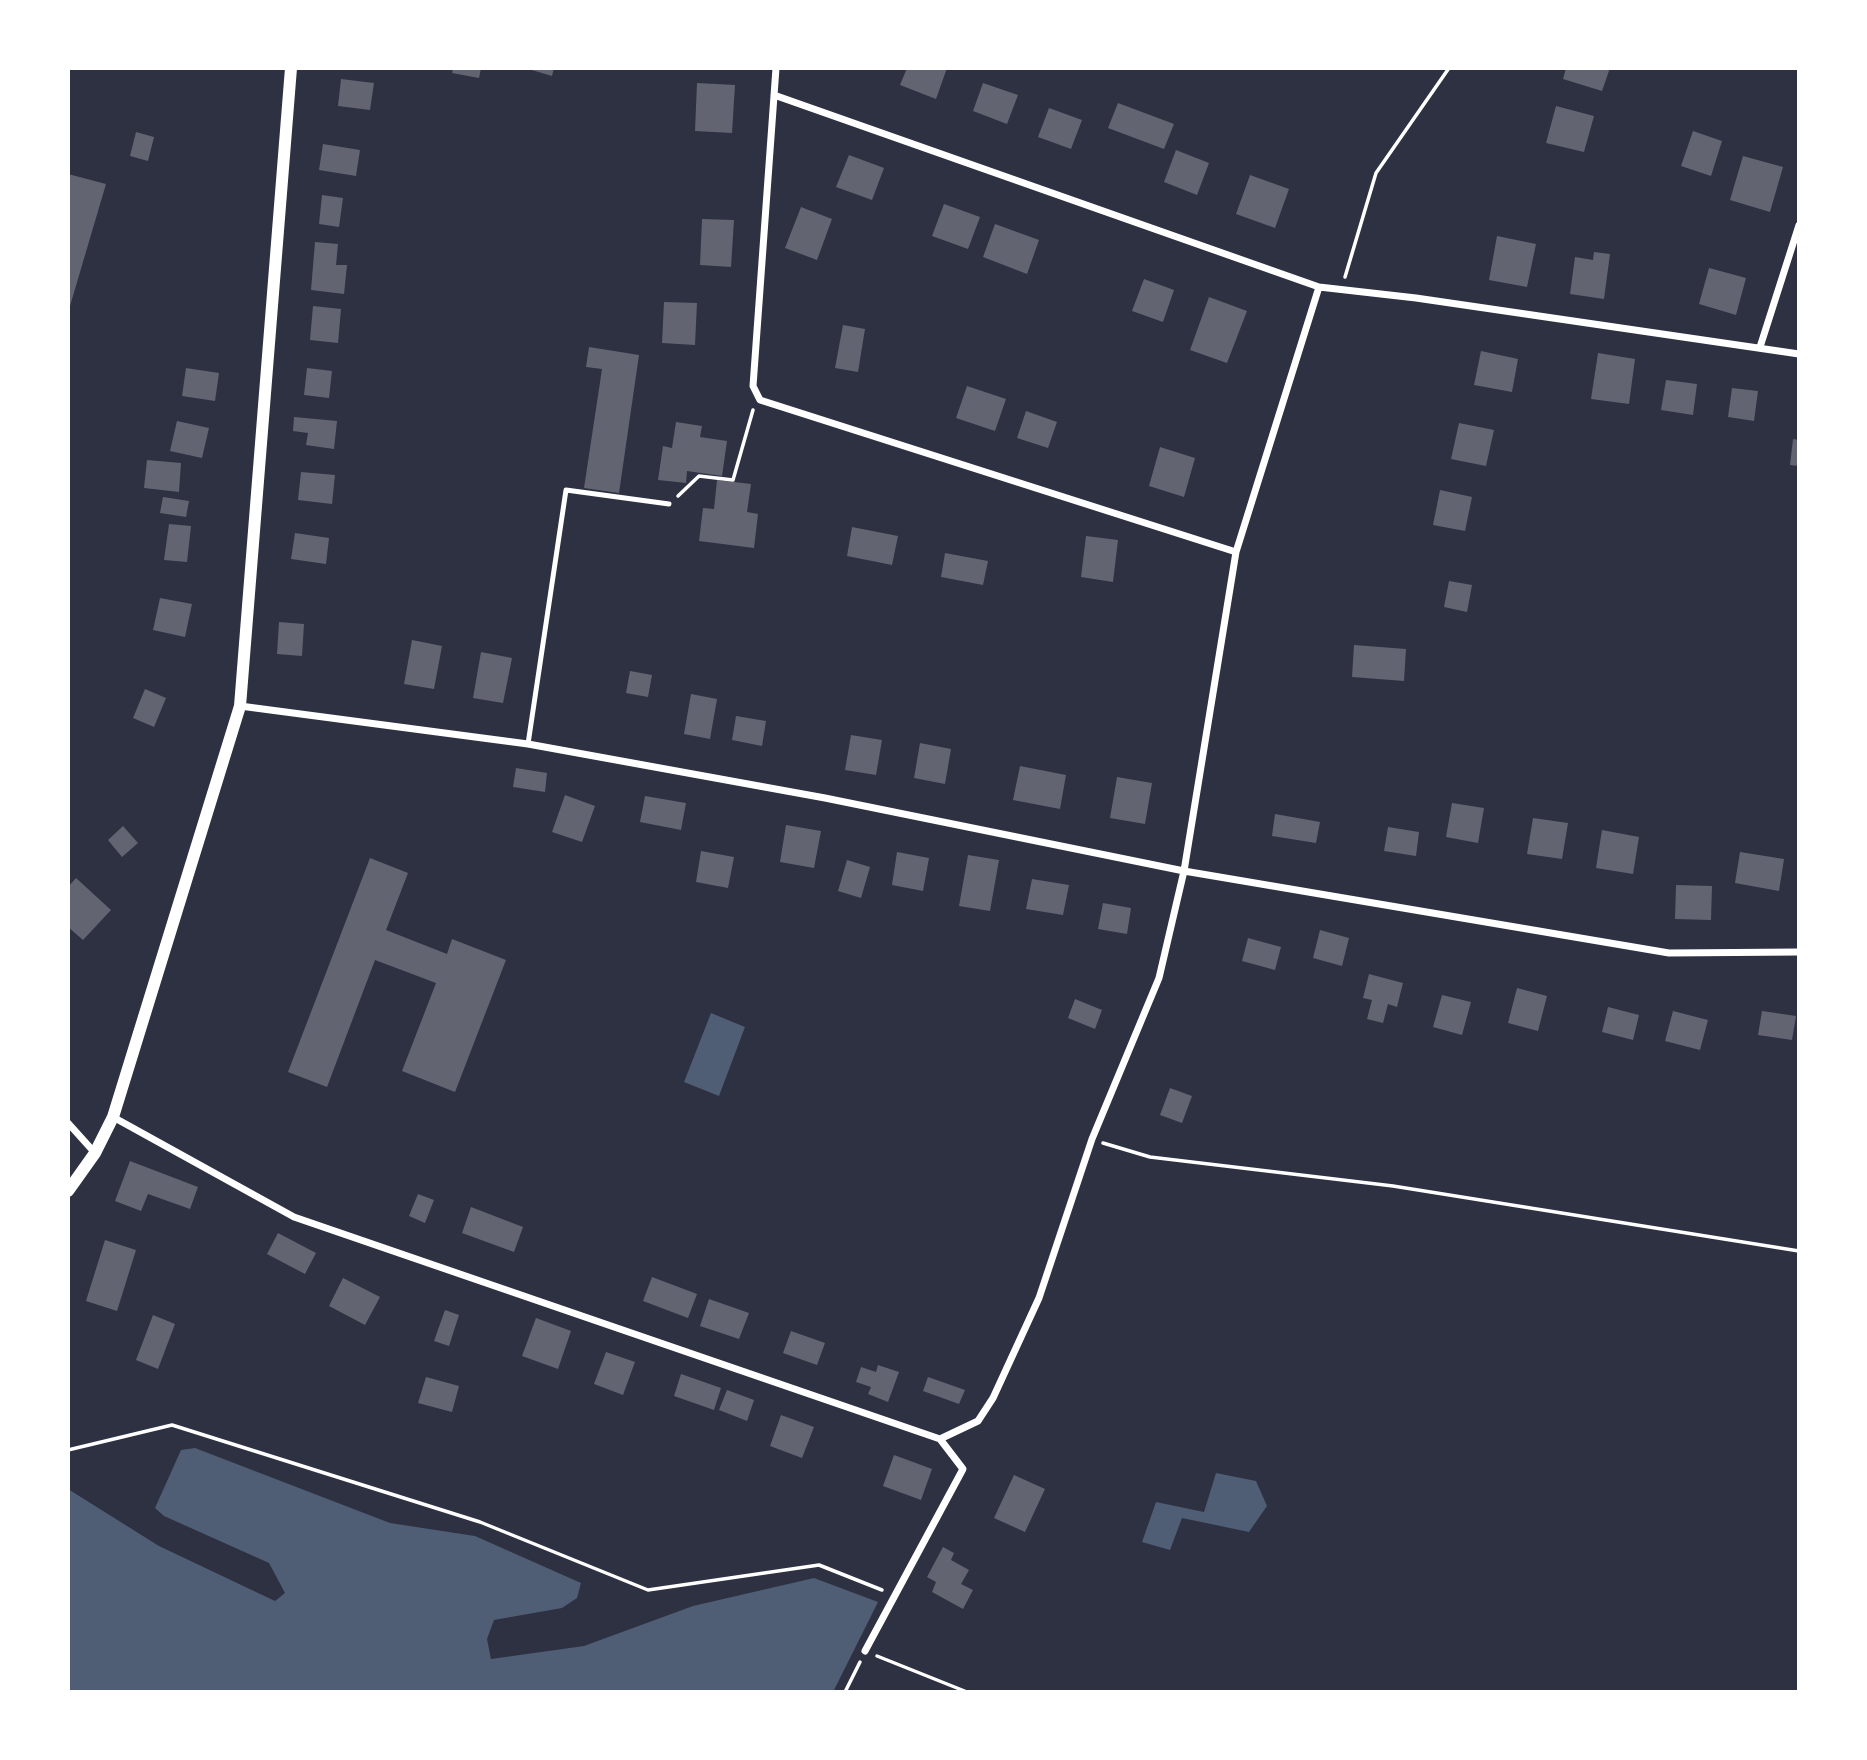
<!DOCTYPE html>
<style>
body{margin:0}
#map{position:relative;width:1867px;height:1760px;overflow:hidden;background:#2d3142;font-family:Raleway,sans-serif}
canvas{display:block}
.frame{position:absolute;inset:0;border:70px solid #fff;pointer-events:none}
</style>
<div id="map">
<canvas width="1867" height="1760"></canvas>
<div class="frame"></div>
</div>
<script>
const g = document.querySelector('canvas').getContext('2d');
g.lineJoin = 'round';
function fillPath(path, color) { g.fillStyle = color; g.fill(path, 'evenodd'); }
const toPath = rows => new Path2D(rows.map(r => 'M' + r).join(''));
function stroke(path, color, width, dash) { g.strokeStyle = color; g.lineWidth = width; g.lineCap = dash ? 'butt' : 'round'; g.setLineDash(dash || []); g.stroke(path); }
const water = toPath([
 [711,1013,745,1027,719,1096,684,1082],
 [195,1448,390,1523,475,1536,581,1583,577,1598,562,1608,494,1620,487,1639,491,1659,584,1646,693,1606,814,1578,878,1602,833,1692,68,1692,68,1489,159,1546,275,1601,285,1593,269,1563,164,1516,155,1508,181,1450],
 [1216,1473,1256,1481,1267,1506,1249,1532,1182,1518,1170,1550,1142,1542,1156,1502,1204,1512]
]);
const building = toPath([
 [453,68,481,68,479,78,452,73],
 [525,68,554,68,552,76],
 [907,68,947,68,936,99,900,85],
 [1566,68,1610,68,1602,91,1563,79],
 [341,79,374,83,370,110,338,106],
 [697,83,735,85,732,133,695,131],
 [983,83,1018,95,1007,124,973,111],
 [1118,103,1174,124,1164,149,1108,128],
 [1556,106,1594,116,1584,152,1546,143],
 [1049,108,1082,120,1071,149,1038,137],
 [1693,131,1722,141,1711,176,1681,166],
 [136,132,154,137,148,161,130,156],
 [323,144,360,150,356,176,319,170],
 [1176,150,1209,163,1197,195,1164,182],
 [849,155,884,168,872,200,836,187],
 [1743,156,1783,167,1770,212,1730,200],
 [68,174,106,184,70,306,68,306],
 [1250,175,1289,189,1275,228,1236,214],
 [322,195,343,198,339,227,319,224],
 [944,204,980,217,968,249,932,236],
 [801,207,832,219,817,260,785,248],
 [702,219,734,220,731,267,700,265],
 [995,224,1039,240,1027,274,983,257],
 [1497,236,1536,244,1527,287,1489,280],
 [315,242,338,244,336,265,347,265,344,294,311,290],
 [1594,252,1610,254,1604,299,1570,294,1575,257,1593,260],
 [1709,268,1746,278,1736,315,1699,304],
 [1144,279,1174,290,1163,322,1132,311],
 [1209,297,1247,311,1227,363,1190,350],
 [664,302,697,303,695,345,662,343],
 [313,306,341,309,338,343,310,340],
 [843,325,865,329,858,372,835,368],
 [589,347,639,355,619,493,584,488,602,369,586,367],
 [1481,351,1518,359,1512,392,1474,385],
 [1598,353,1635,359,1629,404,1591,399],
 [186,368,219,373,215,401,182,396],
 [307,368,332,371,329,398,304,395],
 [1666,380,1697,384,1693,415,1661,410],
 [967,386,1006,399,995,431,956,418],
 [1732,388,1758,391,1754,421,1728,417],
 [1026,411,1057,422,1048,448,1017,438],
 [294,417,337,421,334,449,306,445,308,433,293,431],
 [177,421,209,428,202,458,170,451],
 [676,422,702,426,700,437,727,441,722,476,687,471,686,483,658,480,663,446,672,448],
 [1459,423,1494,430,1486,466,1451,459],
 [1793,439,1799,440,1799,466,1790,465],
 [1160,447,1195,458,1184,497,1149,486],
 [147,460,181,463,179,492,144,488],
 [301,472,335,475,332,504,298,500],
 [717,480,751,484,747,512,758,514,754,548,699,541,703,508,714,509],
 [1440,490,1472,497,1465,531,1433,525],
 [163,497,189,501,186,517,160,513],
 [169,524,191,526,187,562,164,560],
 [852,527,898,536,892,565,847,556],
 [295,533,329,538,326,564,291,559],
 [1086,536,1118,540,1113,582,1081,577],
 [945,553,988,561,983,585,941,577],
 [1449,581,1472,585,1467,612,1444,607],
 [160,598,192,604,185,637,153,630],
 [279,622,304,624,302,656,277,654],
 [412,640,442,646,434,689,404,684],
 [1354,645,1406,649,1404,681,1352,677],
 [481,652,512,658,503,703,473,698],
 [630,671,652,675,648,697,626,693],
 [145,689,166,698,154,727,133,718],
 [691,694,717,699,710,739,684,734],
 [736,716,766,721,762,746,732,740],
 [851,735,882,740,876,775,845,770],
 [920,743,951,749,945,784,914,778],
 [1020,766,1066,775,1060,809,1013,800],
 [516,768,547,773,545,792,513,787],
 [1117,777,1152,783,1145,824,1110,818],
 [565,795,595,806,582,842,552,832],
 [645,796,686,803,681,830,640,822],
 [1452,803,1484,808,1478,843,1446,837],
 [1275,814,1320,822,1316,843,1272,836],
 [1533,818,1568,823,1562,859,1527,854],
 [786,825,821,831,814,868,780,862],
 [123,826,138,843,122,857,108,840],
 [1388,827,1419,832,1416,856,1384,851],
 [1602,830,1639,837,1633,874,1596,868],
 [701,851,734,857,728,888,696,882],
 [897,852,929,858,923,891,892,885],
 [1740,852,1784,859,1779,891,1735,883],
 [968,855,999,860,990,911,959,906],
 [370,858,408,873,386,930,447,954,452,939,506,960,455,1092,402,1071,436,983,375,960,327,1087,288,1072],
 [847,860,870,867,861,898,838,891],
 [76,878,111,910,83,940,68,927,68,887],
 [1032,879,1069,885,1063,915,1026,909],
 [1676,885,1712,886,1711,920,1675,919],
 [1103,903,1131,908,1127,934,1098,929],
 [1320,930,1349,938,1342,966,1313,958],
 [1248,938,1281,947,1275,970,1242,961],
 [1369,974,1403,983,1397,1007,1388,1004,1383,1023,1367,1019,1372,1000,1363,998],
 [1517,988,1547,996,1538,1031,1508,1023],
 [1442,995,1471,1002,1462,1035,1433,1027],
 [1075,999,1102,1010,1095,1029,1068,1018],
 [1608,1007,1639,1015,1633,1040,1602,1032],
 [1673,1011,1708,1020,1700,1050,1665,1041],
 [1762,1011,1796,1016,1792,1040,1758,1035],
 [1170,1088,1192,1096,1182,1123,1160,1115],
 [130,1161,198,1187,190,1209,148,1194,141,1211,115,1201],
 [418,1194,434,1200,425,1223,409,1216],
 [471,1207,523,1227,514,1252,462,1233],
 [278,1233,316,1253,305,1274,267,1254],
 [105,1240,136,1250,117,1311,86,1301],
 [652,1277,697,1294,688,1318,643,1301],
 [343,1278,380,1297,365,1325,329,1306],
 [709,1299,749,1313,739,1339,700,1326],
 [445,1310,459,1315,449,1346,434,1341],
 [153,1315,175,1324,158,1369,136,1360],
 [536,1318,571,1331,558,1369,522,1356],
 [791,1331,825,1343,817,1365,783,1353],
 [606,1352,635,1362,623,1395,594,1384],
 [878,1365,899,1372,888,1402,868,1394,871,1387,856,1382,861,1367,876,1372],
 [681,1374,721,1388,714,1410,674,1396],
 [426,1377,459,1386,452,1412,418,1403],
 [928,1377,965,1390,959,1404,923,1391],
 [727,1390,754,1400,747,1421,719,1410],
 [781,1415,814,1427,802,1458,770,1446],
 [894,1455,932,1469,921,1500,883,1486],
 [1014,1475,1045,1489,1025,1532,994,1518],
 [943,1547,954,1553,951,1560,969,1570,961,1584,973,1590,963,1609,932,1592,936,1582,927,1577]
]);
const path = toPath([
 [1345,277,1376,173,1449,68],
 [678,496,699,476,733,480,753,410],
 [1103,1143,1150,1157,1393,1186,1799,1251],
 [68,1450,172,1425,480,1522,648,1590,819,1565,882,1590],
 [877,1656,967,1692],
 [845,1692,860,1662]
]);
const service = toPath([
 [528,744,566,490,669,504]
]);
const minor = toPath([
 [776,68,753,386,760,400,1236,552],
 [774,95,1319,287,1416,298,1799,354],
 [1760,347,1799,225],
 [240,706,528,744,825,798,1184,871,1669,953,1799,952],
 [113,1117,294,1217,940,1439],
 [68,1123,95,1153],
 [865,1651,963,1469,940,1439,978,1421,993,1398,1039,1298,1092,1139,1159,978,1184,871,1236,552,1319,287]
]);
const tertiary = toPath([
 [68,1191,95,1153,113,1117,240,706,291,68]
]);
fillPath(water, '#4f5d75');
fillPath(building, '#626471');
stroke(path, '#fff', 3.5);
stroke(service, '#fff', 5);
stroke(minor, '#fff', 7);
stroke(tertiary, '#fff', 12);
</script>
